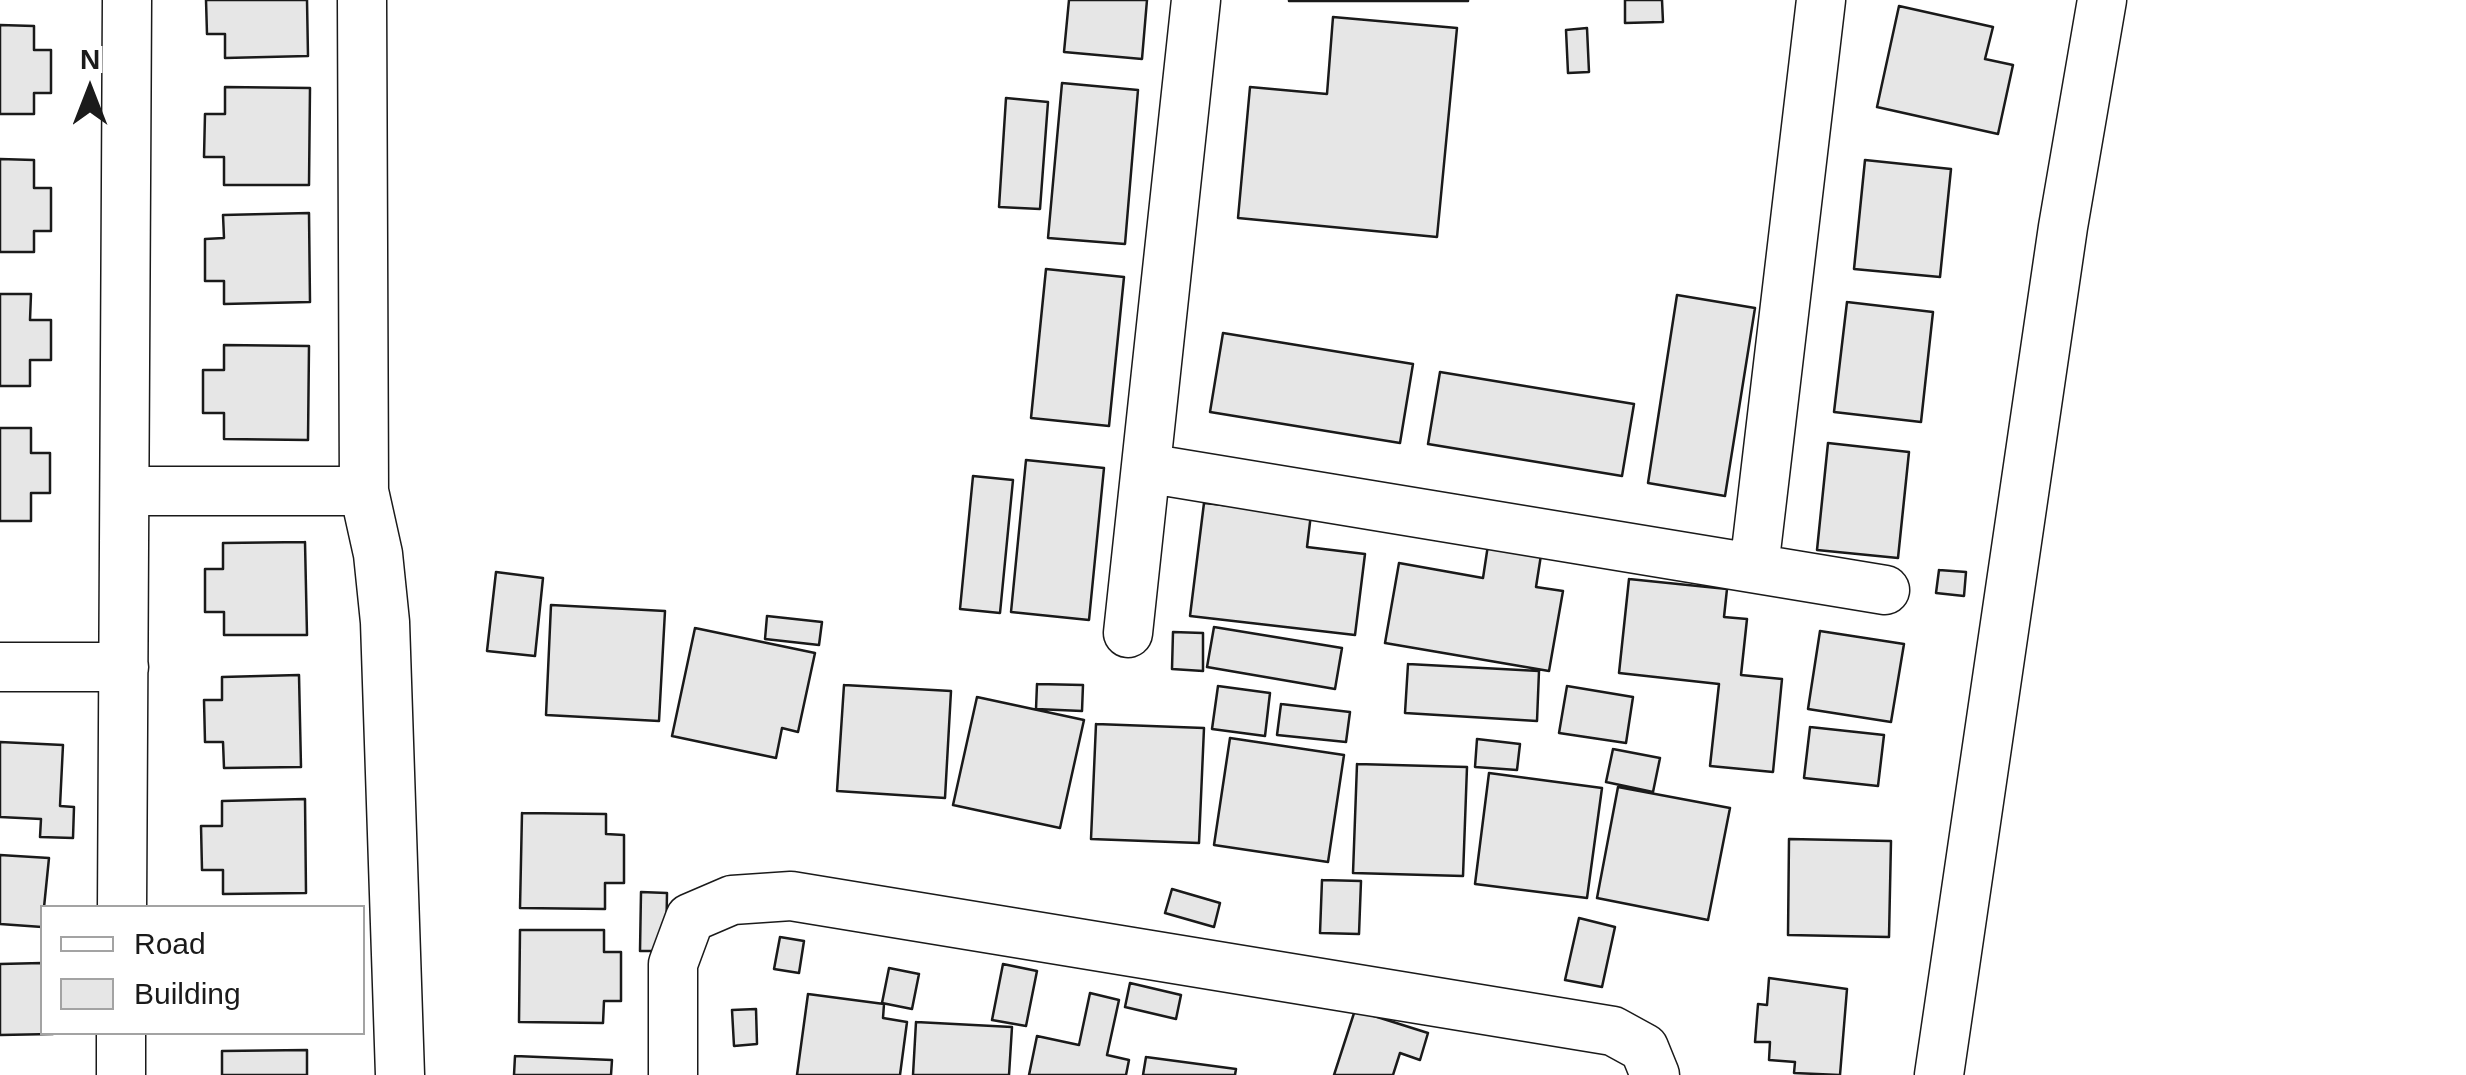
<!DOCTYPE html>
<style>
body{margin:0}
#map{position:relative;width:2466px;height:1075px;overflow:hidden;background:#fff;font-family:Helvetica,sans-serif}
canvas{display:block}
.legend{position:absolute;left:40px;top:905px;width:325px;height:130px;box-sizing:border-box;background:#fff;border:2px solid #a3a3a3;margin:0;padding:12px 18px;list-style:none;font-size:30px;color:#1a1a1a}
.legend li{display:flex;align-items:center;gap:20px;height:50px}
.legend b{width:50px;border:2px solid #a3a3a3}
.north{position:absolute;left:40px;top:40px;width:100px;height:100px;-webkit-text-stroke:8px #fff;paint-order:stroke;rotate:0deg;font-size:28px;font-weight:700;line-height:40px;text-align:center;color:#1a1a1a}
.north::after{content:'';display:block;margin:auto;width:35px;height:45px;background:#1a1a1a;clip-path:polygon(50% 0,100% 100%,50% 72%,0 100%)}
</style>
<div id="map">
<canvas width="2466" height="1075"></canvas>
<ul class="legend">
<li><b style="height:12px;background:#fff"></b>Road</li>
<li><b style="height:28px;background:#e6e6e6"></b>Building</li>
</ul>
<div class="north">N</div>
</div>
<script>
const g = document.querySelector('canvas').getContext('2d');
g.lineJoin = 'round';
function fillPath(path, color) { g.fillStyle = color; g.fill(path, 'evenodd'); }
const toPath = rows => new Path2D(rows.map(r => 'M' + r).join(''));
function stroke(path, color, width, dash) { g.strokeStyle = color; g.lineWidth = width; g.lineCap = dash ? 'butt' : 'round'; g.setLineDash(dash || []); g.stroke(path); }
const building = toPath([
 [206,0,307,0,308,56,225,58,225,34,207,34,206,0],
 [1069,0,1147,0,1142,59,1064,52,1069,0],
 [1289,0,1468,0,1468,1,1289,1,1289,0],
 [1625,0,1662,0,1663,22,1625,23,1625,0],
 [1899,6,1993,27,1985,59,2013,65,1998,134,1877,107,1899,6],
 [1333,17,1457,28,1437,237,1238,218,1250,87,1327,94,1333,17],
 [0,25,34,26,34,50,51,50,51,93,34,93,34,114,0,114,0,25],
 [1587,28,1589,72,1568,73,1566,30,1587,28],
 [1062,83,1138,90,1125,244,1048,238,1062,83],
 [225,87,310,88,309,185,224,185,224,157,204,157,205,114,225,114,225,87],
 [1006,98,1048,102,1040,209,999,207,1006,98],
 [0,159,34,160,34,188,51,188,51,231,34,231,34,252,0,252,0,159],
 [1865,160,1951,169,1940,277,1854,269,1865,160],
 [309,213,310,302,224,304,224,281,205,281,205,239,224,238,223,215,309,213],
 [1046,269,1124,277,1109,426,1031,418,1046,269],
 [0,294,31,294,30,320,51,320,51,360,30,360,30,386,0,386,0,294],
 [1677,295,1755,308,1725,496,1648,483,1677,295],
 [1847,302,1933,312,1921,422,1834,412,1847,302],
 [1223,333,1413,364,1400,443,1210,412,1223,333],
 [224,345,309,346,308,440,224,439,224,413,203,413,203,370,224,370,224,345],
 [1440,372,1634,404,1622,476,1428,444,1440,372],
 [0,428,31,428,31,453,50,453,50,493,31,493,31,521,0,521,0,428],
 [1828,443,1909,452,1898,558,1817,550,1828,443],
 [1026,460,1104,468,1089,620,1011,612,1026,460],
 [973,476,1013,480,1000,613,960,609,973,476],
 [1204,503,1311,514,1307,547,1365,554,1355,635,1190,616,1204,503],
 [305,542,307,635,224,635,224,612,205,612,205,569,223,569,223,543,305,542],
 [1488,545,1541,555,1536,587,1563,591,1549,671,1385,643,1399,563,1483,578,1488,545],
 [1939,570,1966,572,1964,596,1936,593,1939,570],
 [496,572,543,578,535,656,487,651,496,572],
 [1629,579,1727,589,1724,617,1747,619,1741,675,1782,679,1773,772,1710,766,1719,684,1619,673,1629,579],
 [551,605,665,611,659,721,546,715,551,605],
 [767,616,822,622,819,645,765,639,767,616],
 [1214,627,1342,648,1335,689,1207,667,1214,627],
 [695,628,815,653,798,732,782,728,776,758,672,736,695,628],
 [1820,631,1904,644,1891,722,1808,709,1820,631],
 [1173,632,1203,633,1203,671,1172,669,1173,632],
 [1408,664,1539,671,1537,721,1405,713,1408,664],
 [299,675,301,767,224,768,223,742,205,742,204,700,222,700,222,677,299,675],
 [1037,684,1083,685,1082,711,1036,709,1037,684],
 [844,685,951,691,945,798,837,791,844,685],
 [1218,686,1270,693,1265,736,1212,729,1218,686],
 [1567,686,1633,697,1626,743,1559,733,1567,686],
 [977,697,1084,720,1060,828,953,805,977,697],
 [1281,704,1350,712,1346,742,1277,735,1281,704],
 [1096,724,1204,728,1199,843,1091,839,1096,724],
 [1810,727,1884,735,1878,786,1804,778,1810,727],
 [1230,738,1344,755,1328,862,1214,845,1230,738],
 [1477,739,1520,744,1517,770,1475,767,1477,739],
 [0,742,63,745,60,806,74,807,73,838,40,837,41,819,0,817,0,742],
 [1613,749,1660,758,1653,792,1606,782,1613,749],
 [1357,764,1467,767,1463,876,1353,873,1357,764],
 [1489,773,1602,788,1587,898,1475,884,1489,773],
 [1618,787,1730,808,1708,920,1597,898,1618,787],
 [305,799,306,893,223,894,223,870,202,870,201,826,222,826,222,801,305,799],
 [522,813,606,814,606,834,624,835,624,883,605,883,605,909,520,908,522,813],
 [1789,839,1891,841,1889,937,1788,935,1789,839],
 [0,855,49,858,42,927,0,924,0,855],
 [1322,880,1361,881,1359,934,1320,933,1322,880],
 [1172,889,1220,903,1214,927,1165,913,1172,889],
 [641,892,667,893,666,951,640,951,641,892],
 [1579,918,1615,927,1602,987,1565,980,1579,918],
 [520,930,604,930,604,952,621,952,621,1001,604,1001,603,1023,519,1022,520,930],
 [780,937,804,941,799,973,774,969,780,937],
 [42,963,42,1032,53,1034,0,1035,0,964,42,963],
 [1003,964,1037,971,1026,1026,992,1020,1003,964],
 [889,968,919,974,912,1009,882,1003,889,968],
 [1769,978,1847,989,1840,1075,1794,1073,1795,1062,1769,1060,1770,1042,1755,1042,1758,1004,1767,1005,1769,978],
 [1130,983,1181,995,1176,1019,1125,1007,1130,983],
 [1090,993,1119,1000,1107,1055,1129,1060,1126,1075,1029,1075,1037,1036,1079,1045,1090,993],
 [808,994,884,1004,883,1018,907,1022,900,1075,797,1075,808,994],
 [756,1009,757,1044,734,1046,732,1010,756,1009],
 [1355,1010,1428,1033,1420,1060,1400,1053,1393,1075,1334,1075,1355,1010],
 [916,1022,1012,1027,1009,1075,913,1075,916,1022],
 [307,1050,307,1075,222,1075,222,1051,307,1050],
 [515,1056,612,1060,611,1075,514,1075,515,1056],
 [1146,1057,1236,1069,1235,1075,1143,1075,1146,1057]
]);
const minor = toPath([
 [1146,468,1885,590],
 [125,491,364,491,362,0],
 [364,491,378,554,385,622,400,1075],
 [1754,568,1821,0],
 [1128,633,1196,0],
 [0,667,124,667],
 [122,908,127,0],
 [121,1075,121,1032],
 [673,1075,673,964,690,918,732,900,791,896,1613,1031,1644,1048,1655,1075],
 [1939,1075,2063,227,2102,0]
]);
fillPath(building, '#e6e6e6');
stroke(building, '#1a1a1a', 2.5);
stroke(minor, '#1a1a1a', 51);
stroke(minor, '#fff', 48);
</script>
